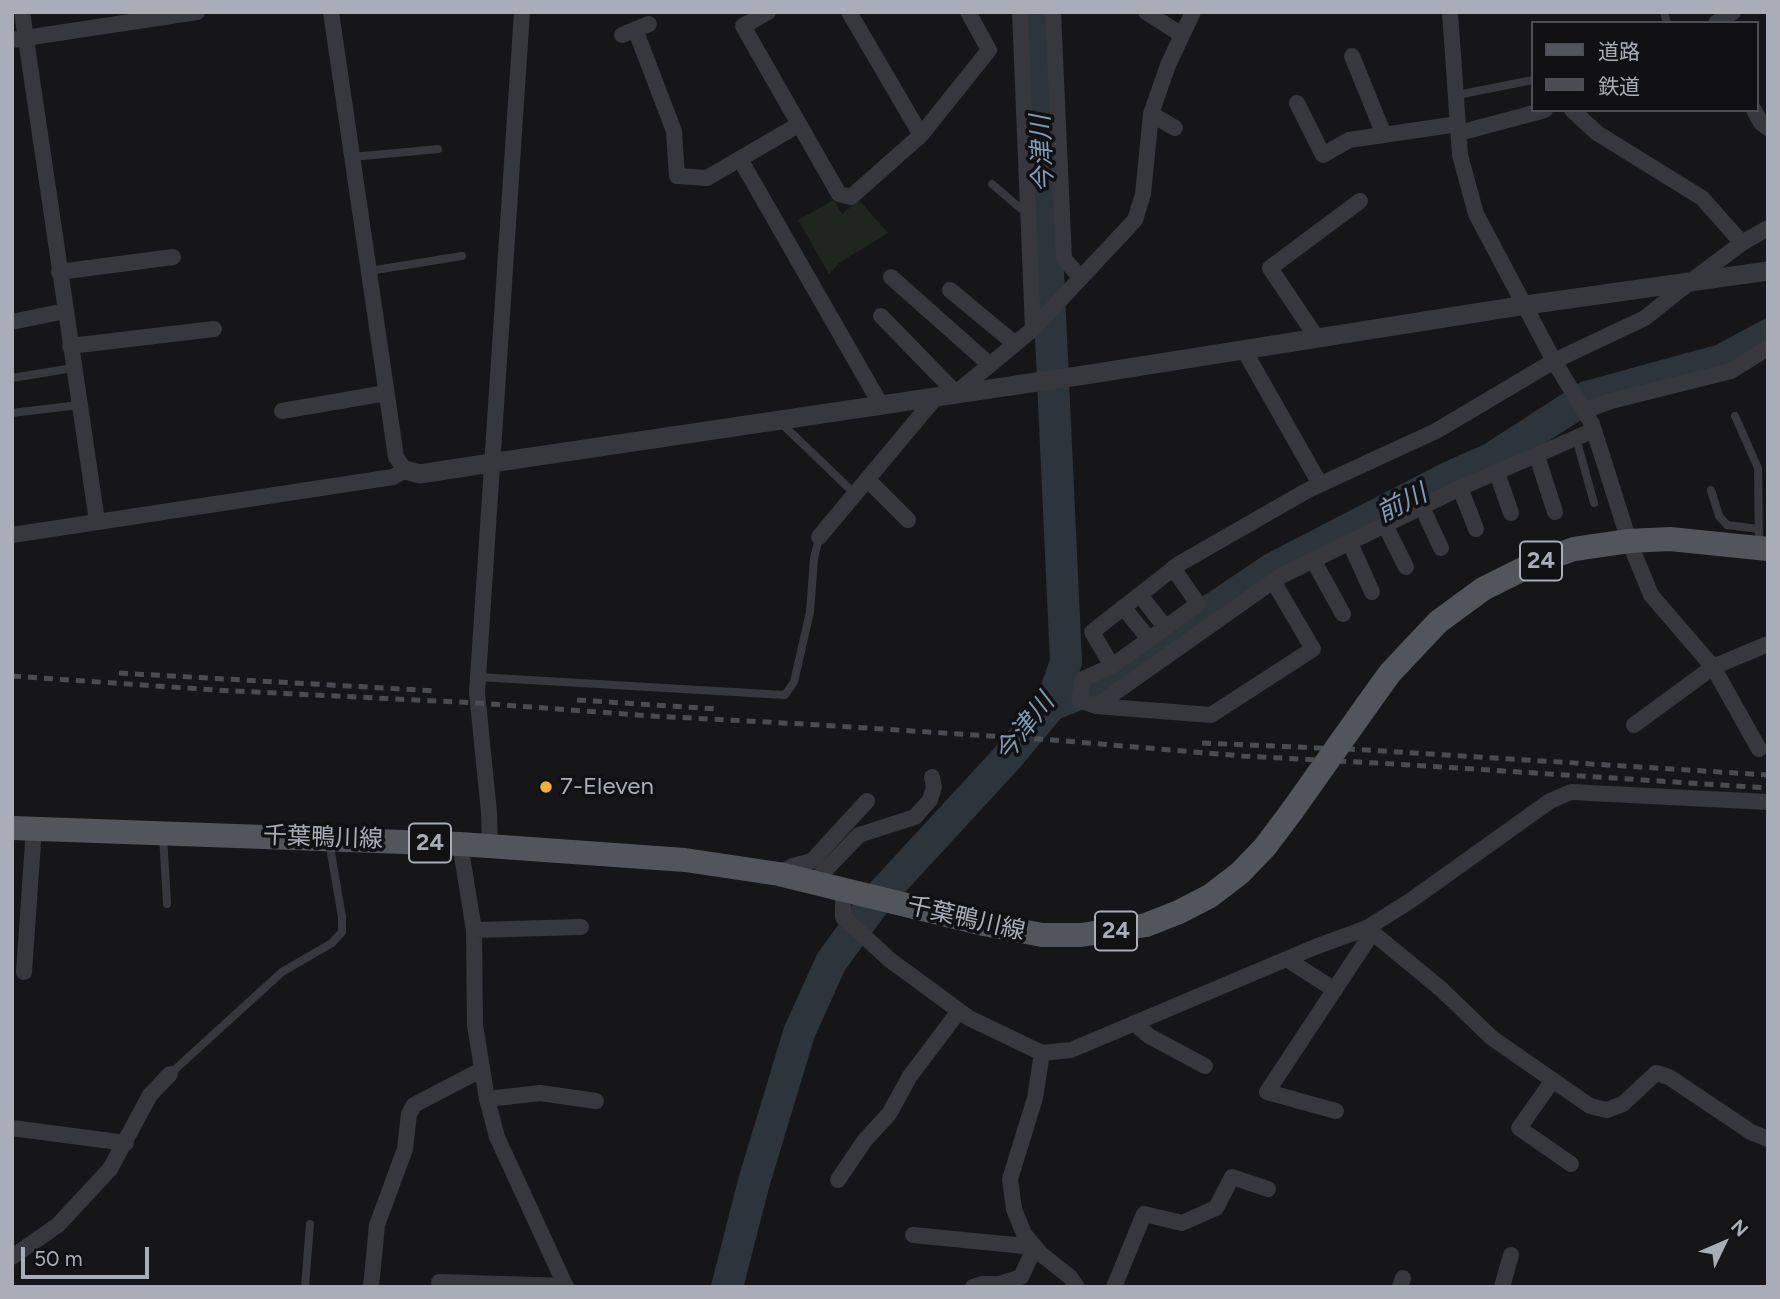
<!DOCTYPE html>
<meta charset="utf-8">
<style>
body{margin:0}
#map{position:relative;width:1780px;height:1299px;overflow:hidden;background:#161618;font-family:Figtree,"Noto Sans JP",sans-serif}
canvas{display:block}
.frame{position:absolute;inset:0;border:14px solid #a8adb8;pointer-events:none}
.legend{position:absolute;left:1531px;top:21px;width:228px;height:91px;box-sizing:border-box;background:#111113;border:2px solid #4d4f55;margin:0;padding:9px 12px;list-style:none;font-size:21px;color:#a8adb8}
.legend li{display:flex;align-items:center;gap:14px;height:35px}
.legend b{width:35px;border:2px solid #4d4f55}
.north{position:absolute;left:1689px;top:1208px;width:70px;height:70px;-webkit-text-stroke:5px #111113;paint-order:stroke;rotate:46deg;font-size:19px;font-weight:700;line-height:28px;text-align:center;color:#a8adb8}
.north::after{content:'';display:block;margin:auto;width:24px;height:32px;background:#a8adb8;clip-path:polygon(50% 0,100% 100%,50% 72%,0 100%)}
.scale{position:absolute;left:21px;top:1247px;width:128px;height:32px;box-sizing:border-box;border:4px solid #a8adb8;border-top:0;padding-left:9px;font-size:21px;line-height:24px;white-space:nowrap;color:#a8adb8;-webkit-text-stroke:5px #111113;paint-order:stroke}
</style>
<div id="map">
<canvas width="1780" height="1299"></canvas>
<div class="frame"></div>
<ul class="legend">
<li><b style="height:9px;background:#53555c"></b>道路</li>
<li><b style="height:9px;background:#4a4c52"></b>鉄道</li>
</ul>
<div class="north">N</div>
<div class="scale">50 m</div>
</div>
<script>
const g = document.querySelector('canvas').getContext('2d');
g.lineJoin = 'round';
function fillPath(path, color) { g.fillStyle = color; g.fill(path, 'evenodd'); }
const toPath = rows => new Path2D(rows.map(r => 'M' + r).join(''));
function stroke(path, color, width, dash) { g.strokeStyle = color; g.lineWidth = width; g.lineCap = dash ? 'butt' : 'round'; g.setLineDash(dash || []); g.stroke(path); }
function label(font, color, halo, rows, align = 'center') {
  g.font = font + ' Figtree,"Noto Sans JP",sans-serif'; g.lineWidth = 7; g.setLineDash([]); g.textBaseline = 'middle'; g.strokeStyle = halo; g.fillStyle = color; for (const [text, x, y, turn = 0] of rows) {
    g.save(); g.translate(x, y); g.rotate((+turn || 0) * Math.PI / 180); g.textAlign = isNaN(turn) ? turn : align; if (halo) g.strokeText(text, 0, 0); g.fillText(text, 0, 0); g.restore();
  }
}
const green = toPath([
 [834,200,842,214,859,200,888,233,839,263,829,274,798,220]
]);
const river = toPath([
 [1051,705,1097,687,1272,569,1448,478,1491,459,1587,397,1722,360,1768,335],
 [727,1287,754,1182,799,1033,831,962,877,899,1007,758,1051,705,1066,662,1036,12]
]);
const service = toPath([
 [1664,12,1667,23],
 [1457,95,1533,80],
 [352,157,438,149],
 [992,184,1027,214],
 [369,271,462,256],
 [12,378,73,368],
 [12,413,79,405],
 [1735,416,1758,468,1759,545],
 [780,422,855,494],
 [1576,438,1594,503],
 [1711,490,1719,516,1727,525,1759,529],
 [478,677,785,695,794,682,810,612,814,559,819,537],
 [163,835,167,904],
 [170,1074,282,972,332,943,342,932,342,917,329,841],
 [305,1287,310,1224]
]);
const minor = toPath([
 [22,12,97,521],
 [768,12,743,26,839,194,851,197,921,135,989,50,968,12],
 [849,12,921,135],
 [1020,12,1033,329],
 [1053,12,1064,259,1081,278],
 [1146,12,1182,35],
 [1450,12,1460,155,1476,214,1554,361,1592,424,1629,541,1651,595,1713,667,1759,749],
 [1716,23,1733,12],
 [635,29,674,131,677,176,707,178,798,125],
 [622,35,649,24],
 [12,40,197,12],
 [1352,56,1384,135],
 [1297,103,1323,155,1349,140,1458,124],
 [1572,110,1597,133,1702,198,1742,243],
 [1754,110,1761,123,1768,128],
 [1151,114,1175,128],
 [1459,133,1545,110],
 [740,159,881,405],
 [59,272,173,257],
 [891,277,989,364],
 [950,290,1014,343],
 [881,316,956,393,1033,329,1135,220,1143,194,1151,114,1168,65,1193,12],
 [12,322,65,311],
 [1317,338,1270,268,1360,201],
 [70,346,214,329],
 [1244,350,1320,484],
 [282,411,386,393],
 [1584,411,1611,401,1731,371,1768,348],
 [1537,456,1555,512],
 [1497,473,1511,513],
 [867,479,908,520],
 [1460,488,1476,529],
 [1422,507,1441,548],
 [1385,525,1406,567],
 [12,535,393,477,405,470,396,457,331,12],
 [819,537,936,397],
 [1350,543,1372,592],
 [1313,560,1343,614],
 [1173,568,1198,604,1112,666,1083,679,1079,700,1096,706,1211,715,1313,649,1273,581],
 [1140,595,1165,627],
 [1123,607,1149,639],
 [1112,666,1092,632,1179,564,1308,490,1436,431,1554,361,1645,318,1690,282,1742,243,1768,228],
 [1096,706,1279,577,1460,488,1594,430],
 [1634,725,1713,667,1768,644],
 [460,844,474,930,475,1025,487,1099,497,1137,566,1287],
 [490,847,489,812,477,693,522,12],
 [779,874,793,866,812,861,867,801],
 [814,882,859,835,915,817,930,800,934,787,932,777],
 [843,891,843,917,890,960,969,1018,1042,1053,1071,1050,1315,947,1367,928,1410,901,1550,801,1571,792,1768,802],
 [1367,928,1441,989,1492,1038,1590,1106,1607,1110,1623,1104,1656,1073,1669,1077,1751,1132,1768,1139],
 [474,930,581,927],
 [1288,960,1335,990],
 [24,972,34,828],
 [1134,1023,1149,1036,1205,1066],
 [1042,1053,1035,1098,1010,1179,1014,1209,1024,1234,1041,1254,1070,1277,1077,1287],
 [1553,1080,1519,1128,1571,1164],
 [487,1099,540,1093,596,1101],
 [1336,1111,1267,1092,1372,933],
 [12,1128,126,1143],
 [838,1180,865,1140,889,1114,910,1076,959,1011],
 [913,1235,1035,1247,1021,1277,999,1284,983,1284,973,1287],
 [12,1257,58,1225,110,1169,150,1095,170,1074],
 [439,1282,566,1286],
 [371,1287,377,1225,405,1149,409,1114,414,1105,481,1070],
 [1114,1287,1144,1214,1182,1223,1216,1208,1232,1177,1268,1189],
 [1400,1287,1403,1278],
 [1502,1287,1511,1255]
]);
const tertiary = toPath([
 [405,470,420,474,491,463,1091,374,1526,305,1768,271]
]);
const primary = toPath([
 [1367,705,1390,673,1438,622,1483,589,1537,562,1574,549,1629,541,1670,539,1768,549],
 [12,828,460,844,685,860,779,874,984,924,1042,935,1081,935,1146,925,1179,912,1210,896,1240,873,1265,847,1292,811]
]);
const rail = toPath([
 [119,673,437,691],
 [12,676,215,690,477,703,652,716,804,724,1053,740,1242,756,1395,764,1768,788],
 [577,700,716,709],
 [1202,743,1367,750,1768,775]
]);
const primaryBridge = toPath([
 [1292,811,1367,705]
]);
const markers = [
 [546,787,7,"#f2b134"]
];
const shields = [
 [1541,561,42],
 [430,843,42],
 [1116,931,42]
];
const shieldNames = [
 ["24",1541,561],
 ["24",430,843],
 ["24",1116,931]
];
const poiNames = [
 ["7-Eleven",560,787]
];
const streetNames = [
 ["千葉鴨川線",323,838,2],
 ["千葉鴨川線",966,919,13]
];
const waterNames = [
 ["今津川",1043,154,-93],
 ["前川",1402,504,-27],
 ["今津川",1025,728,-52]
];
fillPath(green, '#1e261f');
stroke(river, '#2c353c', 32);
stroke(service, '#37383d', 8);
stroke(minor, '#37383d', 16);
stroke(tertiary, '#37383d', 19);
stroke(primary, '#53555c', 24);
stroke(rail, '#4a4c52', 5, [9, 7]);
stroke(primaryBridge, '#53555c', 24);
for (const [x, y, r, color] of markers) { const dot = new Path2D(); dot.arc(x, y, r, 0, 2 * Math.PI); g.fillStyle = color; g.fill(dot); stroke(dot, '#111113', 2.5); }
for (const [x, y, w] of shields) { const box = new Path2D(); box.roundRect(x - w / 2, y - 19.5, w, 39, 5); g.fillStyle = '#111113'; g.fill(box); stroke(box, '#a8adb8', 2); }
label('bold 23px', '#a8adb8', null, shieldNames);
label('24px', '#a8adb8', '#111113', poiNames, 'left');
label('24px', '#a8adb8', '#111113', streetNames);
label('italic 26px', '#7f9bb3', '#111113', waterNames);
</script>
